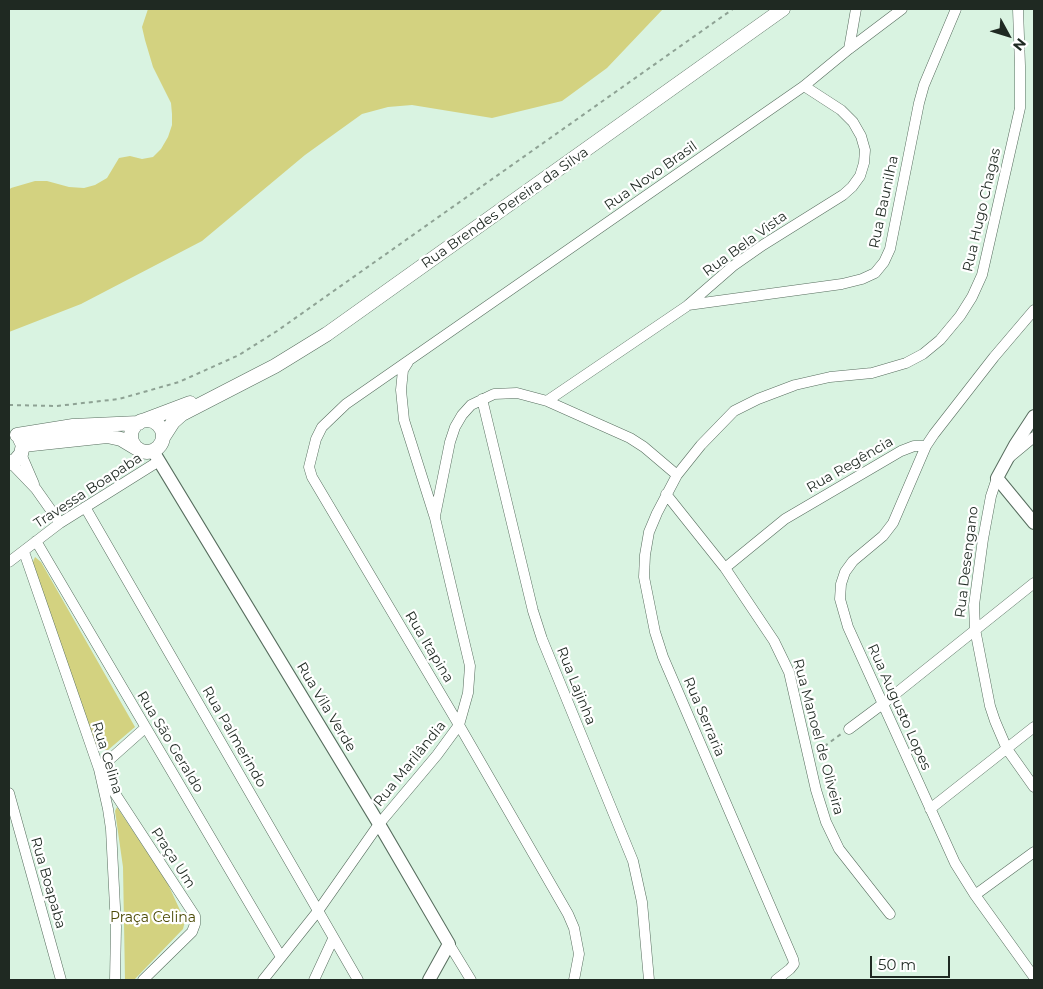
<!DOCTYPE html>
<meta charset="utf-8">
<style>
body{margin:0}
#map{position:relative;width:1043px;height:989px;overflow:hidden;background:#d9f3e1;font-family:Montserrat,sans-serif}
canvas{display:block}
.frame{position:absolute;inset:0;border:10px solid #1f2922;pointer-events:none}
.north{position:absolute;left:983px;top:10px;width:50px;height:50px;-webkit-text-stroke:4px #fff;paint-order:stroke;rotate:129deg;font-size:14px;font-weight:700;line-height:20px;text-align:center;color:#1f2922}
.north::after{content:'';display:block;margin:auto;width:18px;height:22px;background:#1f2922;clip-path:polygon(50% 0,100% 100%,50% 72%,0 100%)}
.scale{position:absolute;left:870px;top:956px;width:80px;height:22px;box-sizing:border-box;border:2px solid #1f2922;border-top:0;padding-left:6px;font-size:15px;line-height:18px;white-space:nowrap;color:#1f2922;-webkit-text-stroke:4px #fff;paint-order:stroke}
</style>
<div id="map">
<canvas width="1043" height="989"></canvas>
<div class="frame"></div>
<div class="north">N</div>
<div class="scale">50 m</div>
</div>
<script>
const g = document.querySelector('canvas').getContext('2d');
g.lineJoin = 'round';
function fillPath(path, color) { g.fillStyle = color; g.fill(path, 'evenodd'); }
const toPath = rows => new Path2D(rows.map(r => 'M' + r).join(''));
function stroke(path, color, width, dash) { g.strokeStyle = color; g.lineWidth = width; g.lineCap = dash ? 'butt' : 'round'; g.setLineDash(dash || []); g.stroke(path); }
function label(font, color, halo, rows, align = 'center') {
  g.font = font + ' Montserrat,sans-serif'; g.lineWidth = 4.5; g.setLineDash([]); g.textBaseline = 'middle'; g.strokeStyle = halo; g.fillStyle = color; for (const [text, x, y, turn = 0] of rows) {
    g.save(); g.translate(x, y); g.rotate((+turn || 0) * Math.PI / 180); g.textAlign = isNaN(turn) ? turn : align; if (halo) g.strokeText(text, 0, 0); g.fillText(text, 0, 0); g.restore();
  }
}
const green = toPath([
 [148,9,663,9,607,68,562,101,492,118,412,105,388,107,362,114,305,155,202,241,81,304,9,332,9,190,11,188,35,181,47,181,69,187,84,188,95,185,107,178,119,158,130,156,142,159,153,157,161,149,168,137,172,125,172,114,171,103,153,67,145,40,142,27],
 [35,557,41,562,135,727,108,750,104,750,95,745,32,564],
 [117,807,167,882,185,921,183,929,134,980,125,980,123,867,115,811]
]);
const path = toPath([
 [9,405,57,406,119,399,179,382,239,355,277,331,733,9],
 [818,751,841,734]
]);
const minor = toPath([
 [849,49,856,9],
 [688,305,842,284,862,279,875,273,884,262,890,249,919,103,924,85,956,9],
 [1034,310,994,357,934,434,926,446,893,523,883,536,853,561,845,572,841,584,840,599,848,627,955,863,975,895,1034,977],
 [482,399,533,611,542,639,633,861,642,902,649,980],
 [547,401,687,306,733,266,763,245,843,195,852,187,860,176,864,163,865,150,861,136,853,122,841,110,804,86],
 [21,454,34,484],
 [1010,457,1034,437],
 [11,463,36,489,60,523],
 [997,478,991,496,983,539,974,605,975,629,990,706,995,721,1007,749,1034,787],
 [666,494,725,568,774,641,789,672,816,790,826,822,839,849,890,914],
 [85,507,358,980],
 [435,516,450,442,455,427,462,415,471,405,494,394,517,393,547,401,630,438,644,447,677,475],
 [36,541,281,957],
 [24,552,99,769,108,809,111,829,116,927,115,980],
 [9,562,60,523,159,461],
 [725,568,785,519,901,451,914,446,926,446],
 [849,729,884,703,1034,583],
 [9,793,61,980],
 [930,809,1034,727],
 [975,895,1034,852],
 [449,944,471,980],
 [143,980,192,932,195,924,195,916,99,769,145,728],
 [263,980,318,911,379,824,437,755,459,725,468,693,470,666,435,518,404,420,401,390,403,370,408,362],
 [314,980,333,939],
 [574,980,579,954,574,928,568,914,459,725,312,477,309,467,316,439,322,427,346,404,804,86,849,49,902,9],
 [776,980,790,969,794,964,793,959,663,657,655,632,644,577,645,555,649,532,657,513,677,475,701,445,734,411,758,399,795,385,830,377,872,373,906,363,923,354,940,340,960,316,972,297,982,275,1020,108,1020,66,1018,9]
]);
const tertiary = toPath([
 [1034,416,1015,445,997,478,1034,523],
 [153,451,379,824,449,944,429,980]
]);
const secondary = toPath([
 '131 436a16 16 0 1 1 32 0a16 16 0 1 1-32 0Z',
 [145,420,190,403],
 [17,435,73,426,139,423],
 [164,436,173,422,182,414,275,366,327,334,783,9],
 [23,445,107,436,121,439,136,448],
 [9,463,15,461,21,454,23,445,20,439]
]);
const streetNames = [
 ["Rua Novo Brasil",651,176,-35],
 ["Rua Baunilha",884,202,-78],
 ["Rua Brendes Pereira da Silva",505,208,-35],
 ["Rua Hugo Chagas",982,210,-77],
 ["Rua Bela Vista",745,244,-36],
 ["Rua Regência",850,465,-30],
 ["Travessa Boapaba",88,491,-33],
 ["Rua Desengano",967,562,-83],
 ["Rua Itapina",429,647,59],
 ["Rua Lajinha",576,686,68],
 ["Rua Vila Verde",326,707,59],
 ["Rua Augusto Lopes",899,707,66],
 ["Rua Serraria",704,717,67],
 ["Rua Palmerindo",234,737,60],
 ["Rua Manoel de Oliveira",818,737,75],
 ["Rua São Geraldo",170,742,59],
 ["Rua Celina",107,758,73],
 ["Rua Marilândia",410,764,-51],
 ["Praça Um",173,858,57],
 ["Rua Boapaba",48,883,74]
];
const parkNames = [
 ["Praça Celina",153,918]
];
fillPath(green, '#d3d280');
stroke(minor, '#576d5e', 11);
stroke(tertiary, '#576d5e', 14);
stroke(secondary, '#576d5e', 15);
stroke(path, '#8ea294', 2, [4, 4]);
stroke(minor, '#fff', 10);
stroke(tertiary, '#fff', 12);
stroke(secondary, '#fff', 14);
label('14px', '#1f2922', '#fff', streetNames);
label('14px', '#4d4b07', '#fff', parkNames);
</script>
